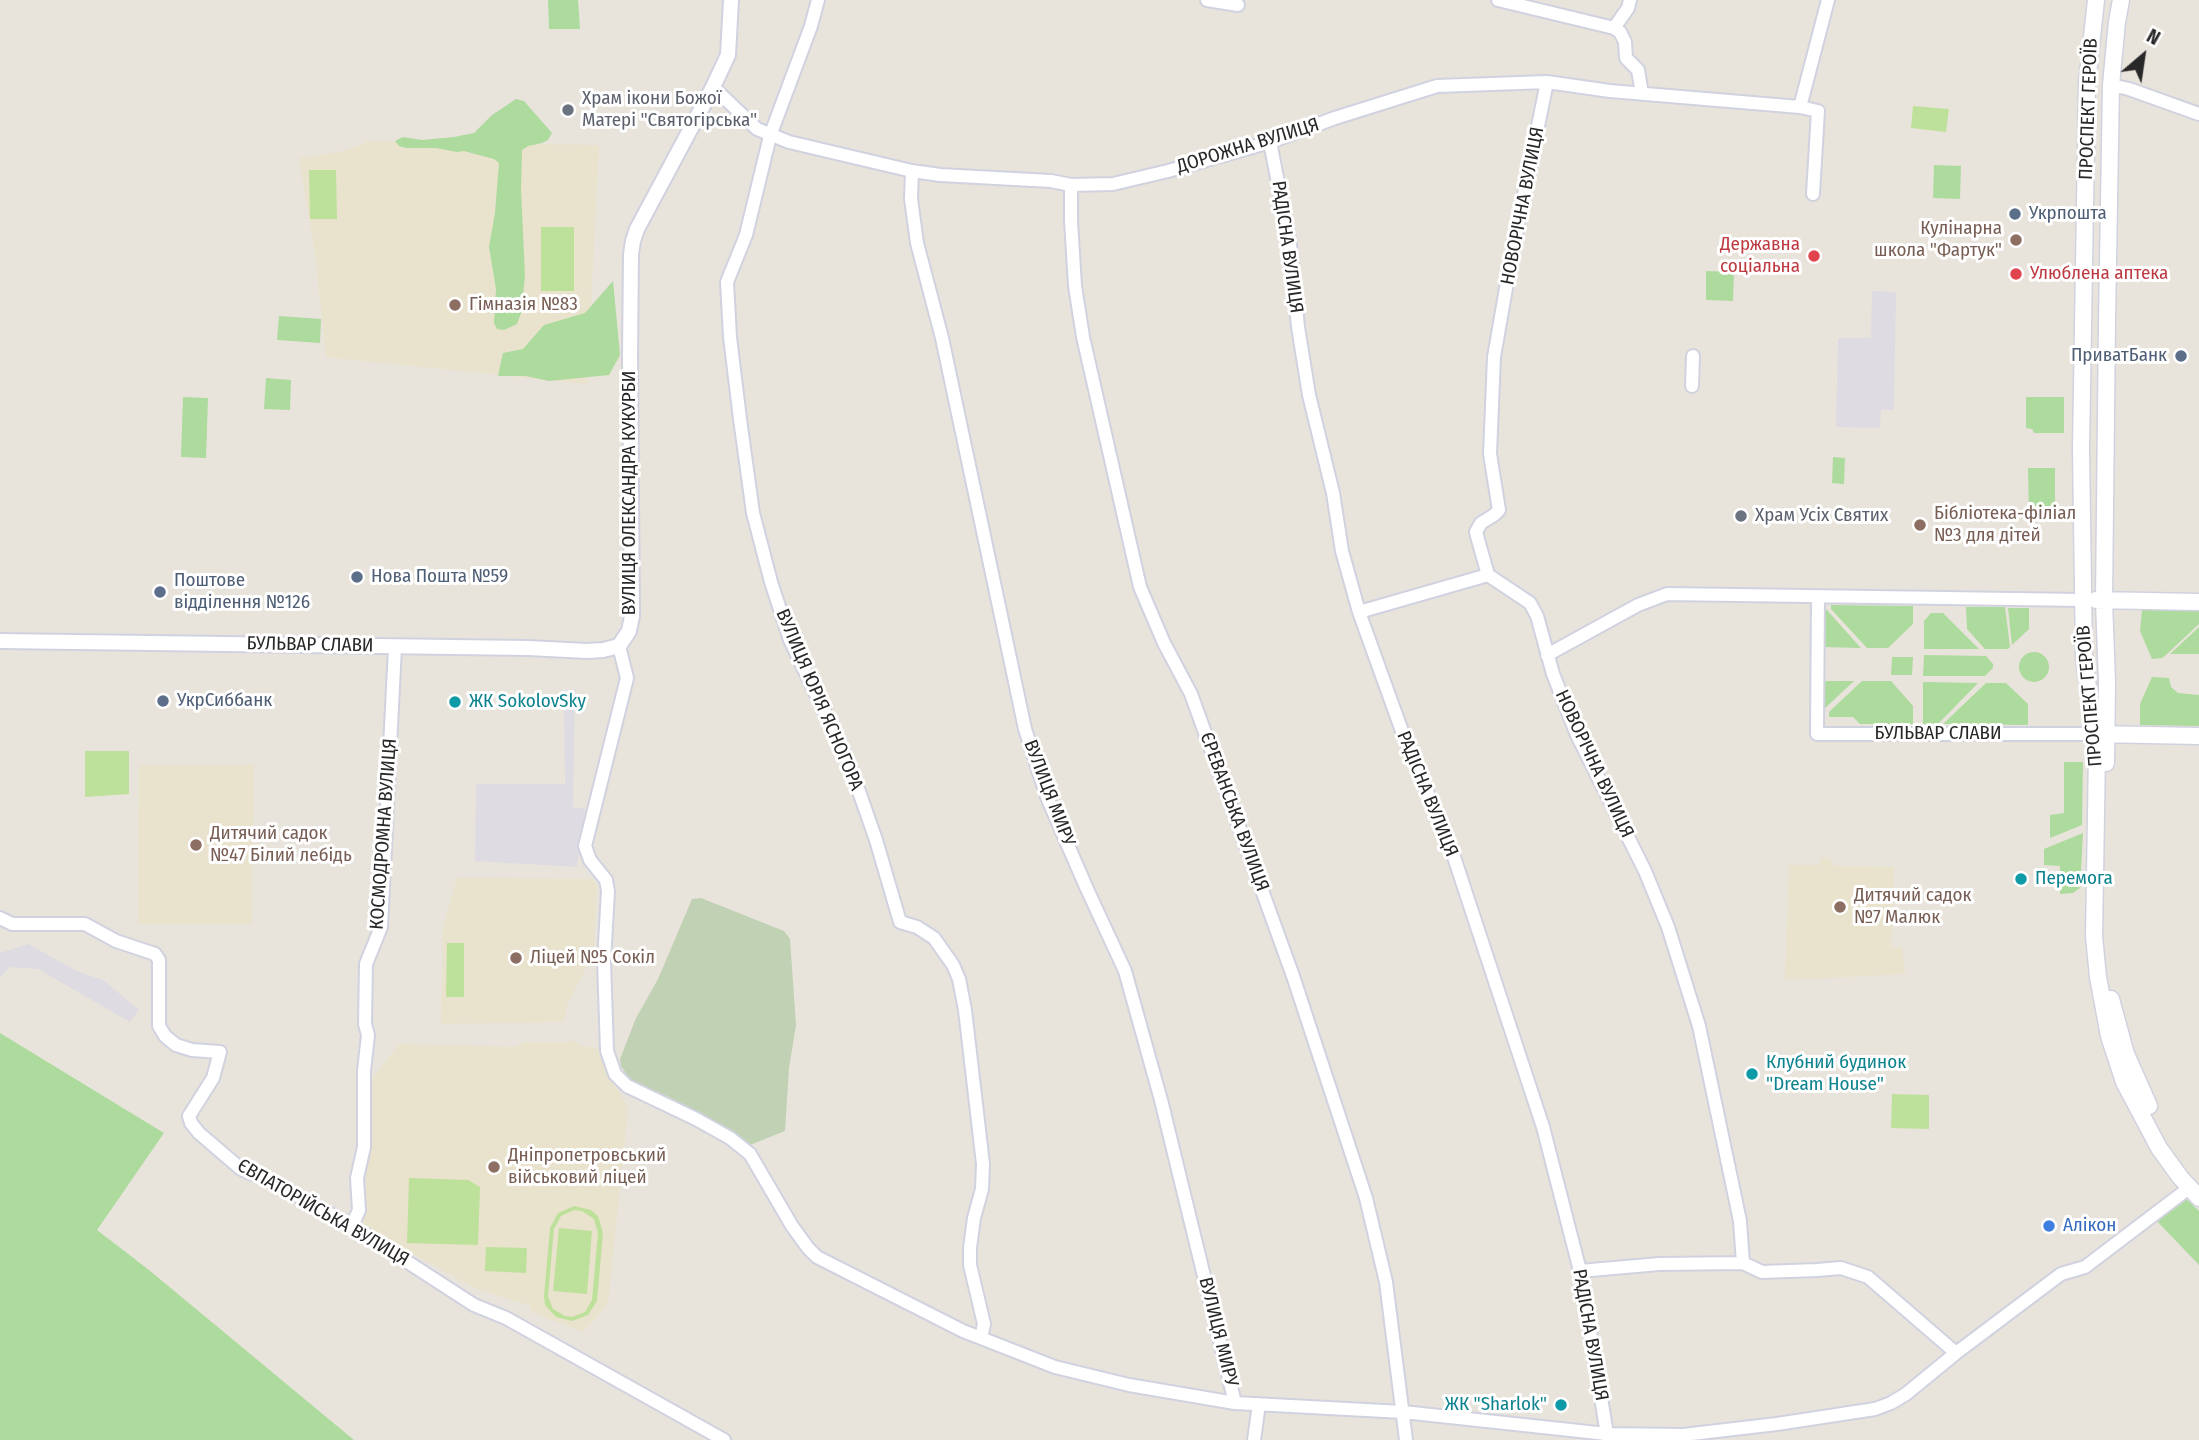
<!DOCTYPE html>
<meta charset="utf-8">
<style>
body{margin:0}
#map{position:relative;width:2199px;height:1440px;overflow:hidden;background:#e9e4db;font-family:"Fira Sans Condensed",sans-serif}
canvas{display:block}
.north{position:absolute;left:2108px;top:21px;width:70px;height:70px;-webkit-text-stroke:5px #fff;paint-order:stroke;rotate:29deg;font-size:19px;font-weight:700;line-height:28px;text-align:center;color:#282828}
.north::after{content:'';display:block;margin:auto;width:24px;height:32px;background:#282828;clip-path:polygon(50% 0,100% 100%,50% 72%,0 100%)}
</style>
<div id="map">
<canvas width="2199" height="1440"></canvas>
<div class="north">N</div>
</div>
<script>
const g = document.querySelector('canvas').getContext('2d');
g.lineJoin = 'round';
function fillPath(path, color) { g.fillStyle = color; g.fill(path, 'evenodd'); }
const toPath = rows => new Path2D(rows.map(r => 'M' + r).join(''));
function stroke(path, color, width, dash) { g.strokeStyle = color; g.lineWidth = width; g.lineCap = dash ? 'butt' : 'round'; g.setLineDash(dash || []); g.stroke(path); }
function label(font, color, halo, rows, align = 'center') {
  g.font = font + ' "Fira Sans Condensed",sans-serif'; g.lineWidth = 6; g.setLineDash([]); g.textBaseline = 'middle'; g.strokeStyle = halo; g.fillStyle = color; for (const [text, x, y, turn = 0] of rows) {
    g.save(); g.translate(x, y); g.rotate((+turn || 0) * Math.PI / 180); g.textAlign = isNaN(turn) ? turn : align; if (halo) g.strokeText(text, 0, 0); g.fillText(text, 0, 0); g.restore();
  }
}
const industrial = toPath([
 [1872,291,1896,292,1894,410,1881,410,1880,428,1836,427,1838,338,1871,338],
 [575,689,573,807,585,809,577,867,475,861,476,784,565,784,564,691],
 [28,944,79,972,103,980,139,1010,130,1022,38,969,10,967,0,978,0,953]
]);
const education = toPath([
 [370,141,599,145,587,384,326,357,315,253,299,158,344,151],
 [139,765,254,765,252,924,138,924],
 [1823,857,1829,858,1834,866,1894,867,1891,947,1902,947,1905,974,1785,980,1789,865,1819,865],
 [457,878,593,879,597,886,594,944,584,972,567,1005,565,1019,562,1022,441,1024,443,928],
 [571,1040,582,1046,599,1049,600,1058,628,1108,608,1304,583,1332,531,1312,531,1306,476,1289,364,1226,370,1081,400,1044,515,1047,526,1042,567,1042]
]);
const green = toPath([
 [548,0,578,0,580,29,549,29],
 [516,99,524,101,552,133,548,140,542,143,528,146,522,150,521,189,525,277,521,313,517,324,504,330,497,329,494,323,496,289,489,247,495,213,499,163,494,159,464,151,457,152,436,148,406,148,399,146,395,141,403,137,422,140,454,137,474,133,492,115],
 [1934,165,1961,166,1960,199,1933,198],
 [1706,271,1734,272,1733,301,1706,300],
 [613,281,620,355,609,375,549,381,526,376,498,376,503,353,523,349,544,325,585,313],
 [279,316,321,319,320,343,277,340],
 [266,378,291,380,290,410,264,409],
 [183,397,208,398,206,458,181,457],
 [2026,397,2064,397,2064,433,2034,433,2032,429,2026,428],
 [1833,457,1845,458,1844,484,1832,483],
 [2055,468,2055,515,2029,515,2028,468],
 [1831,605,1913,606,1913,624,1888,648,1867,648,1831,609],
 [1966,607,2005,607,2010,647,2008,649,1985,649,1967,629],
 [1823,608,1825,608,1861,648,1822,647],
 [2008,608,2029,608,2029,629,2012,645],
 [2142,610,2199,610,2199,624,2167,654,2162,658,2152,659,2140,631],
 [1931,613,1943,613,1979,649,1924,649,1924,621],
 [2199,627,2199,654,2170,654],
 '2019 667a15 15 0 1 1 30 0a15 15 0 1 1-30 0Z',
 [1924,655,1986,656,1993,664,1993,668,1985,676,1923,676],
 [1892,657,1913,657,1912,675,1891,675],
 [2152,677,2169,678,2171,687,2178,693,2199,695,2199,726,2140,725,2140,704],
 [1822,681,1854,681,1822,711],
 [1862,681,1891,681,1913,706,1913,724,1860,724,1853,717,1829,717,1829,712],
 [1923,682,1978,683,1938,724,1923,724],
 [1986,683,2006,683,2028,704,2028,725,1943,724],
 [2064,762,2083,762,2082,825,2050,838,2050,815,2064,813],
 [2083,833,2080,888,2073,893,2060,894,2060,866,2044,865,2044,849],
 [0,1033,164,1133,97,1230,149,1270,354,1440,0,1440],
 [2183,1196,2199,1211,2199,1265,2154,1218]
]);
const cemetery = toPath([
 [701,898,784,931,790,939,796,1025,789,1068,785,1131,750,1145,711,1120,669,1097,631,1081,621,1066,620,1059,636,1018,658,979,692,899]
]);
const pitch = toPath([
 [1913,106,1949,109,1946,132,1911,128],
 [309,170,336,170,337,219,310,219],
 [541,227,574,227,574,291,541,291],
 [85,751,129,751,129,794,85,797],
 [447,943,464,943,464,997,446,997],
 [1892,1094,1929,1095,1929,1129,1891,1128],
 [409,1178,468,1180,480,1187,478,1245,407,1243],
 [574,1206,591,1210,598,1216,603,1233,597,1301,588,1315,572,1321,556,1317,545,1305,544,1296,550,1228,558,1213],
 [574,1210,582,1211,594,1219,598,1233,592,1300,585,1312,572,1317,565,1316,553,1309,548,1296,554,1229,561,1216],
 [559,1228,592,1231,587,1294,553,1291],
 [486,1247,527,1248,526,1273,485,1271]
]);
const minor = toPath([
 [818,0,811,26,770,136,746,235,727,282,730,337,740,419,753,513,771,582,790,640,849,763,876,840,900,922,917,927,934,938,953,965,959,979,965,1010,983,1164,982,1189,974,1218,970,1248,970,1265,984,1324,981,1338],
 [1207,0,1238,5],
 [1498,0,1614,28,1620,32,1625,42,1626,58,1638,70,1642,94],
 [1614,28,1628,8,1630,0],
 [1547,82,1512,254,1494,357,1490,454,1499,510,1494,515,1481,523,1476,532,1477,536,1488,575,1530,603,1537,616,1553,674,1577,735,1645,871,1668,927,1699,1026,1740,1221,1743,1263],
 [2111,85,2129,89,2199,114],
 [713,87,757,129,789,142,912,171,940,175,1051,181,1071,185,1113,184,1168,171,1270,142,1335,118,1437,86,1547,82,1610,91,1800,107,1818,111,1813,194],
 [1800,107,1828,0],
 [1270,142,1290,244,1298,327,1309,395,1333,493,1342,551,1359,612,1403,734,1454,857,1543,1127,1580,1271,1608,1440],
 [912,171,911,199,917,243,942,338,1025,729,1047,797,1087,889,1125,971,1161,1100,1235,1403],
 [1071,185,1071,221,1075,286,1083,337,1140,587,1164,643,1191,694,1293,976,1366,1198,1386,1282,1406,1440],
 [1692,386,1693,356],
 [1818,596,1817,734,2094,734],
 [1359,612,1488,575],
 [619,646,627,678,585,846,590,860,606,880,608,891,604,961,607,1051,615,1074,627,1086,696,1119,730,1138,750,1154,792,1226,808,1248,817,1257,963,1331,1055,1367,1129,1385,1235,1403,1403,1412,1607,1434,1683,1435,1777,1424,1875,1409,1891,1403,1906,1394,1956,1353,2061,1274,2085,1267,2189,1188],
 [1547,655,1638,605,1667,594,2083,600],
 [0,918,12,924,85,924,116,941,155,954,159,960,159,1026,165,1036,176,1045,192,1050,220,1052,213,1078,189,1116,191,1123,199,1133,241,1169,280,1186,352,1226,474,1305,506,1318,724,1440],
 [352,1226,359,1210,357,1178,364,1147,364,1071,368,1035,365,1024,366,964,381,927,395,647],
 [1580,1271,1659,1264,1743,1263,1762,1272,1817,1270,1841,1268,1868,1277,1956,1353],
 [1254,1440,1259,1404]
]);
const tertiary = toPath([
 [0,641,528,648,587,651,603,650,619,646,629,631,632,616,630,357,631,254,633,241,637,229,713,87,728,55,731,0]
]);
const secondary = toPath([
 [2096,0,2087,83,2081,449,2084,658,2097,753,2094,936,2098,977,2109,1036,2124,1082,2159,1148,2180,1177,2199,1198],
 [2096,600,2199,602],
 [2096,734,2199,736],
 [2106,763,2107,682,2104,601,2107,321,2111,85,2117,22,2121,0],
 [2111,999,2126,1054,2149,1106]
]);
const markers = [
 [568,110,7,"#6b7280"],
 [2015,214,7,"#5c6f8a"],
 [2016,240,7,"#8d6e63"],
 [1814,256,7,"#e0444e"],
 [2016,274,7,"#e0444e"],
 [455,305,7,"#8d6e63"],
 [2181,356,7,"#5c6f8a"],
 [1741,516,7,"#6b7280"],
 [1920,525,7,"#8d6e63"],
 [357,577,7,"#5c6f8a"],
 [160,592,7,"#5c6f8a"],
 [163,701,7,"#5c6f8a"],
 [455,702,7,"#0f9aa8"],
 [196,845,7,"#8d6e63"],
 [2021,879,7,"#0f9aa8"],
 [1840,907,7,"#8d6e63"],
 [516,958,7,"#8d6e63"],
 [1752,1074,7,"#0f9aa8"],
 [494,1167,7,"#8d6e63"],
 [2049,1226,7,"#3f7fe0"],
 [1561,1405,7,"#0f9aa8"]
];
const worshipNames = [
 ["Храм ікони Божої",582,99],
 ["Матері \"Святогірська\"",582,121],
 ["Храм Усіх Святих",1755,516]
];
const streetNames = [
 ["ПРОСПЕКТ ГЕРОЇВ",2089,109,-88],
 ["ДОРОЖНА ВУЛИЦЯ",1248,146,-17],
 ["НОВОРІЧНА ВУЛИЦЯ",1523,206,-79],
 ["РАДІСНА ВУЛИЦЯ",1287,247,82],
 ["ВУЛИЦЯ ОЛЕКСАНДРА КУКУРБИ",630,493,-90],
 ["БУЛЬВАР СЛАВИ",310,645,1],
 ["ПРОСПЕКТ ГЕРОЇВ",2090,696,-95],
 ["ВУЛИЦЯ ЮРІЯ ЯСНОГОРА",819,700,67],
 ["БУЛЬВАР СЛАВИ",1938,734],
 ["НОВОРІЧНА ВУЛИЦЯ",1594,764,65],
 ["ВУЛИЦЯ МИРУ",1049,793,69],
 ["РАДІСНА ВУЛИЦЯ",1427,794,68],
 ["ЄРЕВАНСЬКА ВУЛИЦЯ",1234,812,70],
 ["КОСМОДРОМНА ВУЛИЦЯ",384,834,-86],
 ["ЄВПАТОРІЙСЬКА ВУЛИЦЯ",323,1213,30],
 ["ВУЛИЦЯ МИРУ",1218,1332,76],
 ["РАДІСНА ВУЛИЦЯ",1590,1335,80]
];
const serviceNames = [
 ["Укрпошта",2029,214],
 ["ПриватБанк",2167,356,"right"],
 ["Нова Пошта №59",371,577],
 ["Поштове",174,581],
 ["відділення №126",174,603],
 ["УкрСиббанк",177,701]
];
const educationNames = [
 ["Кулінарна",2002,229,"right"],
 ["школа \"Фартук\"",2002,251,"right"],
 ["Гімназія №83",469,305],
 ["Бібліотека-філіал",1934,514],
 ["№3 для дітей",1934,536],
 ["Дитячий садок",210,834],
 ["№47 Білий лебідь",210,856],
 ["Дитячий садок",1854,896],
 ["№7 Малюк",1854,918],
 ["Ліцей №5 Сокіл",530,958],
 ["Дніпропетровський",508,1156],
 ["військовий ліцей",508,1178]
];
const healthNames = [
 ["Державна",1800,245],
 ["соціальна",1800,267],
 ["Улюблена аптека",2030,274,"left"]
];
const cultureNames = [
 ["ЖК SokolovSky",469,702],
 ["Перемога",2035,879],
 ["Клубний будинок",1766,1063],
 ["\"Dream House\"",1766,1085],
 ["ЖК \"Sharlok\"",1547,1405,"right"]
];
const shopNames = [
 ["Алікон",2063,1226]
];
fillPath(industrial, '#dedbe2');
fillPath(education, '#e9e2cc');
fillPath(green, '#adda9d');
fillPath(cemetery, '#c0d1b4');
fillPath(pitch, '#bde19a');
stroke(minor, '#d1d2e0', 16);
stroke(tertiary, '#d1d2e0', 18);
stroke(secondary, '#d1d2e0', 19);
stroke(minor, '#fff', 12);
stroke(tertiary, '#fff', 14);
stroke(secondary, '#fff', 16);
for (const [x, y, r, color] of markers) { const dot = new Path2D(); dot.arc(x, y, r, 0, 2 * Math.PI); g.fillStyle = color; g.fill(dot); stroke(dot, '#fff', 2.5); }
label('19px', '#5b616d', '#fff', worshipNames, 'left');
label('19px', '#282828', '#fff', streetNames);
label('19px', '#4e5e75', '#fff', serviceNames, 'left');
label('19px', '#785e54', '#fff', educationNames, 'left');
label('19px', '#be3a42', '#fff', healthNames, 'right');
label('19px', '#0d838f', '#fff', cultureNames, 'left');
label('19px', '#366cbe', '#fff', shopNames, 'left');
</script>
